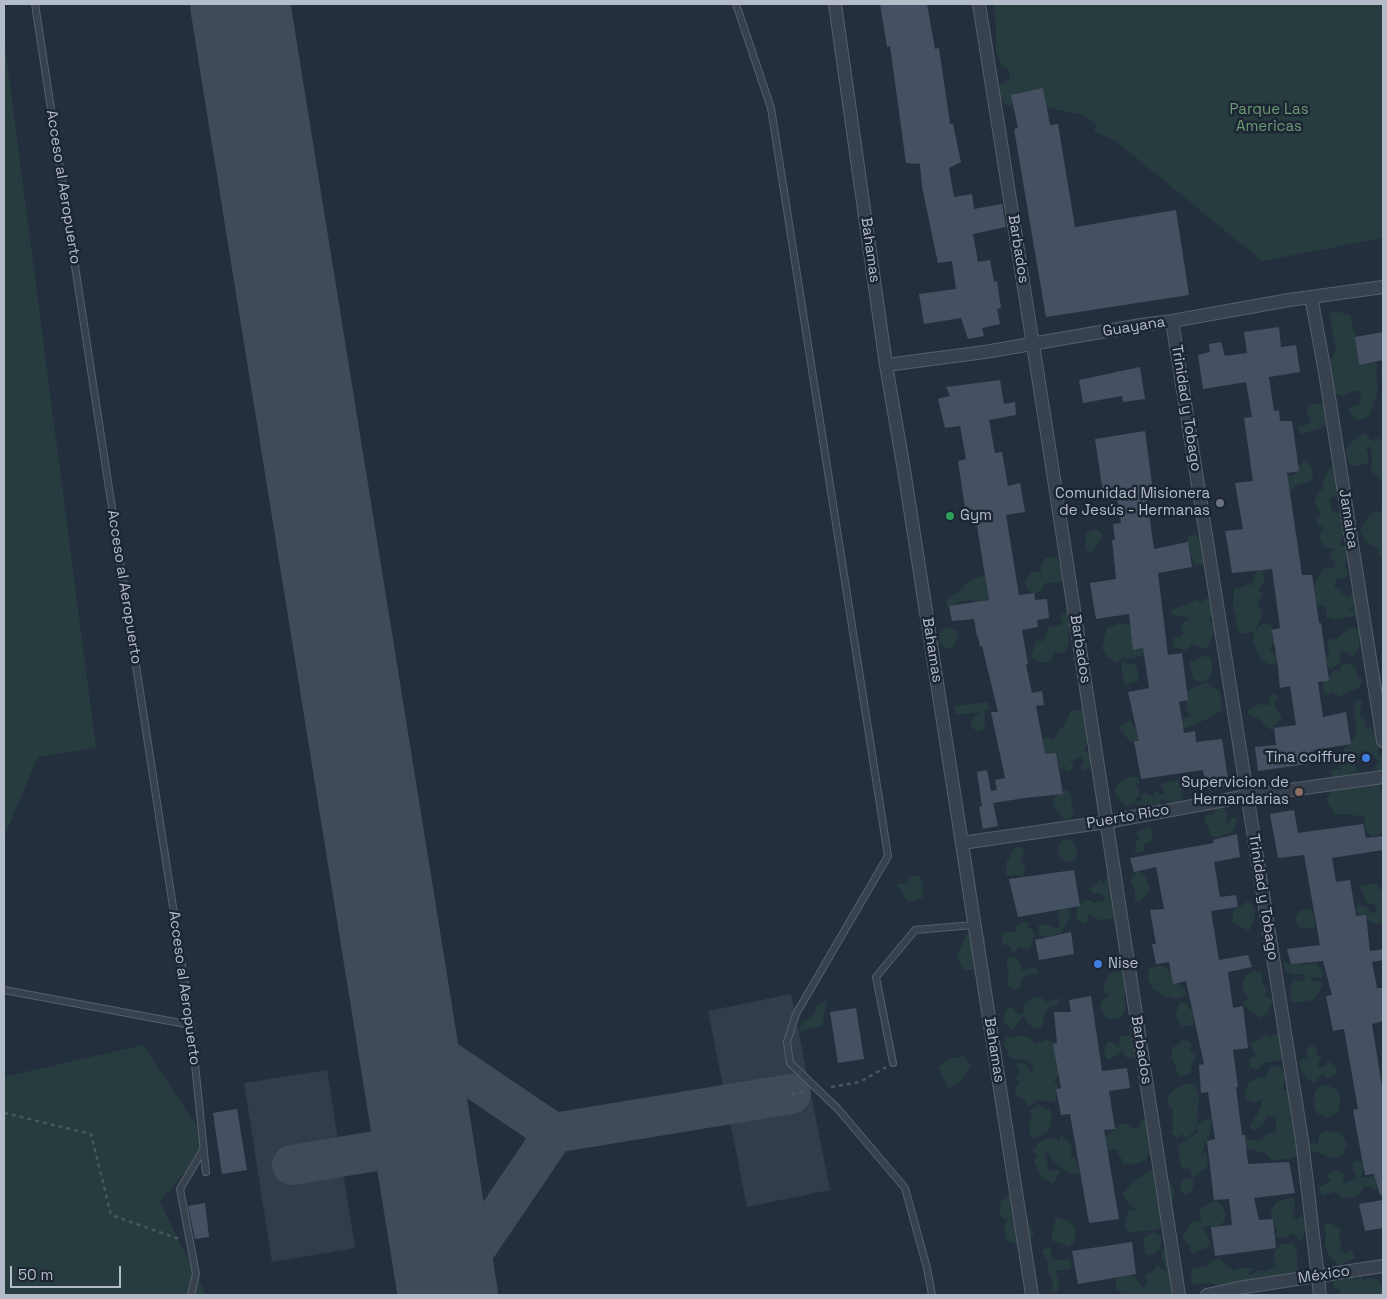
<!DOCTYPE html>
<meta charset="utf-8">
<style>
body{margin:0}
#map{position:relative;width:1387px;height:1299px;overflow:hidden;background:#242f3e;font-family:"Space Grotesk",sans-serif}
canvas{display:block}
.frame{position:absolute;inset:0;border:5px solid #b4bcc9;pointer-events:none}
.scale{position:absolute;left:10px;top:1266px;width:111px;height:22px;box-sizing:border-box;border:2px solid #b4bcc9;border-top:0;padding-left:6px;font-size:15px;line-height:18px;white-space:nowrap;color:#b4bcc9;-webkit-text-stroke:4px #1d2633;paint-order:stroke}
</style>
<div id="map">
<canvas width="1387" height="1299"></canvas>
<div class="frame"></div>
<div class="scale">50 m</div>
</div>
<script>
const g = document.querySelector('canvas').getContext('2d');
g.lineJoin = 'round';
function fillPath(path, color) { g.fillStyle = color; g.fill(path, 'evenodd'); }
const toPath = rows => new Path2D(rows.map(r => 'M' + r).join(''));
function stroke(path, color, width, dash) { g.strokeStyle = color; g.lineWidth = width; g.lineCap = dash ? 'butt' : 'round'; g.setLineDash(dash || []); g.stroke(path); }
function label(font, color, halo, rows, align = 'center') {
  g.font = font + ' "Space Grotesk",sans-serif'; g.lineWidth = 5; g.setLineDash([]); g.textBaseline = 'middle'; g.strokeStyle = halo; g.fillStyle = color; for (const [text, x, y, turn = 0] of rows) {
    g.save(); g.translate(x, y); g.rotate((+turn || 0) * Math.PI / 180); g.textAlign = isNaN(turn) ? turn : align; if (halo) g.strokeText(text, 0, 0); g.fillText(text, 0, 0); g.restore();
  }
}
const airport = toPath([
 [791,994,830,1190,747,1207,708,1011],
 [327,1070,355,1248,272,1262,244,1083]
]);
const green = toPath([
 [993,4,1383,4,1383,238,1262,261,1113,139,1093,132,1097,126,1084,115,1013,101,1011,107,1003,102,993,89,1010,79,1008,68,1003,67,996,52,996,24],
 [4,38,96,748,38,757,4,837],
 [1338,312,1350,315,1353,330,1377,365,1376,375,1378,388,1373,408,1369,416,1360,420,1354,419,1348,408,1353,406,1359,405,1362,393,1356,390,1343,396,1328,390,1325,372,1336,349,1329,313],
 [1318,403,1329,407,1329,421,1325,426,1303,434,1300,433,1297,428,1312,422,1307,412,1307,408,1312,404],
 [1365,434,1372,441,1377,438,1383,441,1382,480,1371,471,1372,455,1370,446,1366,449,1369,457,1367,464,1355,466,1351,465,1348,461,1345,452,1347,447,1358,436],
 [1307,460,1312,470,1313,478,1309,482,1295,486,1291,491,1287,487,1287,476,1295,475,1298,465],
 [1339,460,1344,495,1334,496,1329,500,1332,511,1341,513,1344,527,1342,540,1340,546,1346,546,1351,554,1344,566,1348,572,1346,578,1337,578,1334,586,1341,590,1341,594,1348,596,1349,599,1351,593,1354,592,1356,605,1350,608,1349,611,1356,608,1359,610,1358,615,1334,620,1327,617,1326,608,1322,605,1316,606,1313,596,1315,584,1323,569,1334,568,1336,562,1329,558,1334,549,1324,547,1318,536,1324,528,1317,524,1316,519,1321,515,1314,502,1319,491,1323,489,1323,480,1329,469],
 [1376,510,1383,514,1383,558,1379,556,1378,549,1365,541,1360,530,1368,517],
 [1096,529,1102,533,1102,538,1090,554,1086,549,1086,533],
 [1195,534,1202,541,1209,555,1204,564,1197,565,1194,563,1193,559,1186,546,1188,537],
 [1056,557,1065,574,1061,582,1045,583,1041,591,1034,594,1028,590,1024,582,1031,573,1041,572,1041,565,1045,558],
 [1263,561,1264,582,1259,591,1263,594,1257,604,1259,609,1263,609,1260,621,1255,630,1264,623,1271,625,1275,634,1274,642,1269,650,1275,655,1278,663,1271,665,1260,659,1253,641,1254,632,1240,634,1235,624,1237,617,1233,608,1234,589,1246,585,1252,585,1257,569],
 [983,576,987,579,990,598,977,603,972,600,960,601,952,608,946,605,947,599,961,590,966,584,978,577],
 [1206,598,1211,601,1213,614,1212,617,1209,620,1214,623,1215,631,1207,649,1192,644,1186,650,1175,648,1172,643,1174,638,1181,637,1183,632,1181,626,1184,621,1190,621,1184,616,1173,615,1170,611,1196,600,1201,603],
 [1070,611,1076,626,1068,633,1069,643,1066,649,1063,653,1057,653,1054,651,1052,660,1045,663,1035,661,1031,656,1036,641,1039,640,1043,642,1048,628,1063,624,1060,618,1061,614],
 [1120,623,1136,627,1137,649,1145,648,1145,655,1133,658,1124,658,1116,662,1107,657,1102,648,1107,628],
 [1351,627,1360,630,1359,649,1353,657,1347,652,1341,651,1340,662,1331,669,1327,666,1326,658,1330,652,1327,644,1330,638,1336,640],
 [945,628,957,630,959,637,953,647,947,649,939,642,939,637,941,631],
 [1204,656,1210,657,1213,664,1212,671,1210,677,1204,682,1194,680,1190,667,1190,662],
 [1124,662,1129,665,1134,663,1137,667,1139,681,1124,685,1121,664],
 [1346,663,1352,664,1357,671,1357,678,1363,679,1359,688,1347,692,1341,697,1333,692,1328,695,1324,693,1322,684,1335,670,1340,672,1340,667],
 [1207,682,1213,688,1220,691,1222,710,1209,718,1188,727,1147,739,1130,742,1119,727,1130,720,1136,728,1182,719,1192,715,1185,711,1187,704,1187,691],
 [1272,694,1279,696,1274,704,1282,719,1274,726,1273,731,1265,726,1261,720,1249,714,1248,710,1260,704,1271,705,1268,698],
 [1356,700,1362,701,1360,715,1365,719,1366,727,1370,727,1373,730,1379,741,1378,755,1383,758,1383,772,1380,775,1375,768,1378,761,1369,751,1363,751,1354,762,1357,770,1342,782,1339,783,1332,777,1331,770,1336,769,1342,771,1334,760,1335,756,1344,757,1342,751,1354,739,1357,729,1353,712],
 [988,702,989,710,984,711,985,722,984,729,978,732,974,729,970,723,974,716,979,715,979,712,956,715,954,706],
 [1075,710,1085,710,1091,733,1085,750,1086,753,1088,752,1090,759,1093,760,1093,765,1086,770,1081,770,1081,766,1084,761,1080,756,1078,759,1070,760,1073,765,1073,768,1069,772,1060,768,1057,760,1058,754,1042,754,1042,740,1047,737,1054,740,1059,730,1064,726,1070,713],
 [1128,777,1138,777,1140,784,1136,783,1140,795,1135,799,1135,802,1142,800,1141,796,1143,793,1147,793,1152,797,1154,794,1157,791,1160,795,1163,794,1164,791,1160,784,1177,780,1183,787,1182,791,1180,791,1183,796,1183,799,1174,803,1161,799,1160,805,1140,806,1134,803,1126,807,1114,792,1119,782],
 [1349,782,1377,783,1383,793,1383,832,1372,837,1364,830,1363,824,1366,817,1345,814,1335,815,1326,799,1330,793],
 [1064,790,1069,791,1071,796,1072,808,1074,810,1072,818,1065,821,1055,808,1053,800,1057,794],
 [1223,808,1227,813,1225,820,1228,825,1232,818,1237,818,1235,828,1230,833,1222,836,1212,837,1205,821,1205,815,1213,815,1216,809],
 [1150,825,1153,836,1151,842,1144,844,1144,851,1134,853,1136,848,1135,845,1136,841,1140,840,1137,837,1137,832],
 [1069,839,1075,845,1077,850,1076,860,1065,862,1059,856,1057,848,1061,841],
 [1022,847,1024,851,1021,862,1026,868,1023,877,1017,875,1006,876,1007,860,1010,859,1009,855,1014,848],
 [1117,871,1122,874,1123,883,1117,890,1120,909,1112,919,1099,920,1088,914,1089,921,1083,924,1077,920,1077,906,1085,900,1091,900,1092,903,1103,901,1105,897,1100,894,1093,893,1089,889,1102,879,1102,885,1110,874],
 [1138,871,1145,875,1150,888,1140,903,1135,900,1135,891,1131,884,1131,878],
 [909,876,919,876,922,883,923,898,908,902,897,884,908,883],
 [1377,883,1379,890,1383,888,1383,925,1380,923,1373,923,1355,912,1358,904,1369,909,1370,913,1377,912,1375,905,1366,903,1360,886],
 [1248,901,1254,907,1255,917,1249,931,1232,922,1234,910],
 [1067,908,1072,915,1061,932,1050,937,1039,936,1038,926,1046,924,1056,929,1061,923,1059,921,1057,914,1060,909],
 [1311,908,1314,918,1315,927,1307,929,1298,926,1295,917,1299,911],
 [1024,921,1029,924,1027,927,1032,929,1035,934,1030,948,1021,949,1020,947,1013,953,1010,946,1002,944,1002,934,1008,931,1016,932,1016,926],
 [968,932,985,937,986,957,978,969,967,970,963,970,957,956],
 [1014,956,1019,960,1022,970,1036,967,1039,972,1022,978,1021,987,1014,990,1008,987,1007,983,1009,976,1006,959],
 [1283,961,1291,964,1308,964,1315,962,1324,973,1320,978,1310,977,1311,980,1323,983,1319,993,1313,1000,1293,1003,1289,999,1291,992,1290,986,1293,979,1302,982,1305,977,1303,974,1293,975,1285,971],
 [1160,965,1167,968,1177,983,1184,988,1186,996,1176,999,1165,996,1152,988,1148,978,1149,969],
 [1121,969,1126,975,1128,987,1124,995,1126,1009,1122,1017,1113,1019,1106,1018,1100,1006,1103,999,1109,995,1103,992,1105,983,1108,974],
 [1255,971,1261,972,1263,985,1267,989,1265,997,1270,997,1272,1002,1268,1012,1260,1018,1245,1007,1243,1002,1249,999,1243,991,1243,980,1247,975],
 [1041,997,1046,1002,1061,998,1057,1004,1049,1008,1044,1015,1042,1026,1037,1029,1028,1024,1026,1019,1022,1017,1013,1031,1004,1023,1003,1016,1008,1008,1012,1007,1019,1015,1023,1014,1024,1005,1030,999],
 [827,1001,822,1026,798,1032,801,1023,814,1015,817,1005],
 [1180,1002,1187,1003,1193,1013,1193,1025,1181,1027,1175,1015],
 [1285,1033,1287,1049,1281,1060,1264,1063,1257,1070,1250,1067,1249,1059,1257,1055,1253,1052,1251,1042,1260,1040,1262,1037,1267,1035,1271,1039,1272,1035],
 [1023,1035,1031,1039,1035,1044,1046,1040,1056,1043,1061,1061,1056,1065,1059,1066,1062,1073,1054,1080,1058,1087,1055,1102,1037,1100,1029,1107,1024,1099,1016,1096,1015,1087,1020,1083,1016,1079,1019,1071,1015,1063,1025,1063,1031,1072,1034,1067,1028,1061,1022,1059,1015,1060,1010,1057,1004,1044,1006,1036,1010,1038],
 [1130,1035,1137,1045,1137,1053,1133,1058,1125,1057,1122,1051,1109,1060,1106,1058,1104,1051,1107,1043,1110,1041,1119,1047,1120,1036],
 [1183,1038,1192,1044,1190,1051,1197,1055,1192,1063,1190,1074,1178,1076,1174,1062,1171,1056,1172,1048,1179,1044],
 [143,1045,208,1143,160,1202,206,1295,4,1295,4,1077],
 [1310,1045,1317,1048,1316,1055,1321,1057,1318,1062,1319,1068,1325,1066,1327,1061,1336,1066,1337,1074,1327,1079,1323,1073,1315,1083,1306,1079,1305,1074,1302,1073,1299,1061,1304,1058,1308,1062,1306,1051],
 [963,1056,971,1065,962,1081,948,1089,938,1067,949,1059],
 [1273,1065,1281,1067,1287,1078,1282,1089,1294,1093,1295,1099,1290,1119,1300,1126,1302,1140,1297,1156,1291,1159,1271,1160,1265,1153,1248,1149,1245,1139,1260,1140,1269,1133,1275,1133,1276,1129,1276,1117,1268,1115,1264,1124,1259,1128,1254,1130,1249,1127,1259,1111,1262,1100,1255,1103,1246,1100,1245,1094,1248,1083,1259,1077,1264,1079,1269,1069],
 [1188,1083,1195,1084,1199,1097,1197,1124,1207,1119,1212,1119,1209,1137,1200,1155,1206,1152,1208,1167,1192,1178,1194,1182,1193,1189,1187,1195,1181,1192,1181,1180,1192,1178,1191,1171,1187,1166,1184,1170,1180,1164,1178,1145,1197,1133,1197,1126,1193,1133,1185,1139,1183,1134,1176,1138,1171,1132,1174,1129,1172,1120,1173,1111,1167,1102,1171,1092,1177,1088],
 [1327,1085,1337,1090,1341,1099,1338,1112,1328,1117,1317,1113,1314,1107,1315,1091,1319,1087],
 [1038,1104,1045,1109,1049,1109,1052,1114,1050,1128,1043,1135,1031,1139,1029,1124,1032,1115,1030,1111],
 [1146,1119,1155,1159,1148,1154,1146,1160,1139,1163,1124,1164,1116,1149,1107,1150,1103,1139,1122,1123,1129,1125,1134,1129,1139,1127,1140,1121],
 [1328,1131,1340,1132,1347,1144,1343,1155,1330,1159,1325,1155,1309,1150,1312,1142,1318,1144,1319,1134],
 [1060,1135,1068,1141,1072,1148,1071,1156,1076,1159,1080,1172,1075,1175,1063,1169,1053,1161,1047,1152,1045,1152,1049,1171,1061,1170,1053,1184,1044,1179,1040,1175,1034,1162,1037,1155,1032,1152,1039,1142,1054,1137,1060,1141],
 [1358,1160,1364,1165,1361,1177,1368,1178,1378,1173,1380,1184,1375,1191,1371,1187,1364,1187,1361,1193,1354,1197,1342,1199,1336,1192,1322,1195,1319,1187,1331,1181,1327,1175,1338,1170,1344,1174,1342,1184,1351,1181,1356,1177,1356,1173,1352,1168,1353,1162],
 [1153,1170,1170,1181,1175,1193,1167,1219,1157,1230,1129,1232,1125,1227,1128,1210,1136,1210,1128,1203,1123,1194,1133,1181],
 [1013,1193,1020,1212,1027,1218,1034,1235,1021,1251,1015,1243,1007,1241,1004,1226,1008,1221,1000,1216,1001,1201],
 [1293,1197,1295,1204,1293,1217,1297,1220,1300,1216,1306,1219,1306,1226,1302,1242,1292,1233,1285,1238,1275,1237,1277,1230,1270,1213,1276,1202],
 [1215,1200,1221,1204,1226,1214,1223,1223,1218,1226,1204,1227,1206,1234,1210,1241,1208,1248,1195,1251,1194,1256,1190,1251,1191,1246,1182,1238,1192,1221,1202,1222,1199,1216,1200,1209],
 [1056,1217,1069,1221,1076,1229,1074,1242,1068,1246,1051,1240],
 [1328,1222,1342,1230,1338,1236,1342,1245,1339,1249,1346,1254,1352,1249,1355,1259,1345,1262,1340,1266,1329,1256,1325,1245,1326,1236,1324,1225],
 [1153,1232,1161,1236,1161,1247,1152,1255,1146,1254,1143,1238],
 [1292,1243,1297,1253,1298,1270,1279,1277,1264,1277,1255,1284,1224,1288,1211,1283,1196,1284,1192,1282,1191,1274,1193,1268,1208,1266,1212,1260,1220,1259,1234,1271,1241,1267,1255,1269,1248,1273,1250,1275,1259,1270,1267,1271,1276,1266,1273,1258,1276,1248,1283,1244],
 [1045,1248,1051,1249,1052,1260,1068,1259,1071,1264,1071,1269,1056,1271,1059,1283,1058,1291,1051,1293,1053,1284,1047,1267,1048,1262,1042,1252],
 [1162,1250,1168,1250,1176,1280,1170,1282,1178,1291,1167,1295,1124,1295,1115,1289,1117,1277,1126,1274,1136,1277,1142,1287,1147,1285,1145,1276,1147,1273,1153,1272,1155,1267,1158,1265,1166,1272,1162,1258],
 [1353,1274,1354,1280,1361,1277,1364,1280,1370,1278,1378,1279,1381,1285,1383,1284,1383,1295,1336,1295,1341,1290,1333,1287,1334,1280,1341,1275]
]);
const taxiway = toPath([
 [406,1033,554,1133],
 [292,1165,423,1143],
 [447,1291,554,1133,791,1094]
]);
const runway = toPath([
 [240,4,448,1295]
]);
const building = toPath([
 [880,4,927,4,935,49,939,48,950,124,953,124,961,162,949,168,954,197,972,194,974,209,1002,204,1006,227,973,234,978,262,990,260,994,282,997,281,1001,308,997,309,1000,324,982,328,984,336,968,339,961,318,924,324,919,294,956,289,952,261,938,263,922,187,920,164,906,163,890,46,887,47],
 [1043,88,1050,125,1058,124,1075,227,1176,210,1189,295,1046,317,1014,129,1018,128,1011,95],
 [1279,327,1281,347,1296,345,1300,372,1269,377,1274,411,1279,410,1280,421,1292,421,1299,471,1287,473,1302,575,1312,575,1319,623,1321,623,1329,681,1318,682,1323,717,1346,712,1351,744,1314,750,1314,752,1307,753,1308,764,1258,771,1255,747,1276,745,1274,728,1296,725,1290,686,1280,688,1278,667,1272,630,1280,628,1272,569,1232,573,1228,547,1225,531,1243,529,1235,483,1253,481,1244,418,1252,417,1246,382,1203,389,1198,355,1210,352,1209,344,1221,342,1225,356,1247,353,1244,332],
 [1383,332,1383,360,1359,365,1355,337],
 [1140,367,1145,399,1123,402,1122,396,1083,403,1079,380],
 [1000,380,1004,404,1015,402,1016,415,989,420,995,453,1002,452,1008,486,1020,483,1025,512,1006,515,1019,595,1034,593,1035,600,1047,599,1049,618,1037,620,1038,627,1022,630,1028,664,1026,665,1032,693,1042,691,1044,705,1036,706,1045,754,1056,753,1063,794,1025,798,993,803,998,826,983,829,979,807,982,806,977,772,987,770,991,791,997,790,995,780,1005,778,991,712,998,712,982,646,980,646,978,637,977,637,974,619,952,621,949,606,989,600,976,520,967,521,958,461,966,459,960,426,945,428,938,399,950,396,946,387],
 [1145,431,1153,492,1146,493,1154,549,1188,542,1192,567,1158,573,1168,655,1182,653,1188,700,1179,702,1184,733,1195,731,1196,742,1222,739,1229,786,1206,789,1203,770,1141,779,1134,741,1139,741,1128,692,1149,688,1143,648,1133,650,1129,614,1096,619,1090,583,1116,579,1112,540,1115,540,1113,524,1121,523,1117,497,1104,499,1095,439],
 [1294,810,1298,833,1363,824,1366,838,1383,836,1383,850,1332,858,1336,882,1350,880,1356,916,1366,915,1370,951,1383,949,1383,960,1372,962,1377,988,1383,988,1383,1021,1372,1024,1383,1093,1383,1195,1380,1195,1374,1174,1365,1175,1353,1110,1358,1109,1344,1029,1333,1031,1326,996,1332,995,1323,961,1291,964,1287,949,1320,945,1304,855,1278,858,1270,814],
 [1237,834,1240,857,1214,862,1220,897,1236,895,1238,907,1211,911,1219,960,1248,955,1252,967,1228,972,1233,1008,1243,1006,1248,1048,1233,1050,1238,1087,1236,1087,1242,1135,1245,1135,1248,1164,1289,1162,1295,1193,1254,1198,1259,1220,1273,1219,1276,1248,1215,1256,1211,1227,1232,1225,1229,1199,1214,1200,1207,1141,1215,1139,1208,1092,1201,1093,1199,1065,1204,1064,1186,981,1173,984,1169,962,1156,964,1152,944,1156,944,1150,910,1164,909,1156,867,1134,872,1130,858,1214,843,1213,840],
 [1074,870,1080,906,1018,917,1009,879],
 [1071,932,1074,954,1039,960,1035,940],
 [1091,996,1102,1071,1127,1068,1130,1088,1109,1091,1115,1129,1104,1130,1119,1219,1089,1223,1070,1114,1061,1115,1056,1089,1061,1088,1053,1044,1057,1043,1054,1012,1071,1012,1069,1000],
 [856,1008,864,1059,838,1063,830,1012],
 [237,1109,247,1170,222,1174,213,1113],
 [1383,1200,1383,1228,1365,1231,1359,1204],
 [205,1203,209,1237,195,1239,188,1206],
 [1132,1242,1136,1274,1078,1284,1072,1251]
]);
const path = toPath([
 [831,1087,860,1082,886,1067],
 [791,1094,805,1092],
 [4,1113,91,1134,111,1215,179,1239]
]);
const service = toPath([
 [35,4,191,1025,206,1172],
 [736,4,771,108,888,856,796,1014,787,1042,790,1063,838,1109,905,1188,927,1268,932,1295],
 [4,990,191,1025],
 [893,1063,876,977,915,930,974,925],
 [191,1295,196,1274,180,1189,203,1150]
]);
const minor = toPath([
 [835,4,886,365,904,470,1032,1295],
 [979,4,1046,427,1179,1295],
 [1311,297,1325,372,1383,741],
 [1172,321,1302,1140,1320,1295],
 [886,365,985,352,1141,325,1172,321,1289,300,1383,287],
 [962,843,1106,822,1247,796,1383,777],
 [1207,1295,1238,1288,1383,1266]
]);
const markers = [
 [1220,503,5,"#6b7280"],
 [950,516,5,"#2e9e5b"],
 [1366,758,5,"#3f7fe0"],
 [1299,792,5,"#8d6e63"],
 [1098,964,5,"#3f7fe0"]
];
const parkNames = [
 ["Parque Las",1269,110],
 ["Americas",1269,127]
];
const streetNames = [
 ["Acceso al Aeropuerto",63,187,81],
 ["Barbados",1018,249,81],
 ["Bahamas",870,250,82],
 ["Guayana",1134,327,-9],
 ["Trinidad y Tobago",1186,408,81],
 ["Jamaica",1348,519,81],
 ["Acceso al Aeropuerto",124,587,81],
 ["Barbados",1080,649,81],
 ["Bahamas",932,650,81],
 ["Puerto Rico",1128,817,-10],
 ["Trinidad y Tobago",1263,897,81],
 ["Acceso al Aeropuerto",184,988,82],
 ["Bahamas",994,1050,81],
 ["Barbados",1141,1050,81],
 ["México",1324,1275,-9]
];
const poiNames = [
 ["Comunidad Misionera",1210,494],
 ["de Jesús - Hermanas",1210,511],
 ["Gym",960,516,"left"],
 ["Tina coiffure",1356,758],
 ["Supervicion de",1289,783],
 ["Hernandarias",1289,800],
 ["Nise",1108,964,"left"]
];
fillPath(airport, '#323c4b');
fillPath(green, '#263c3f');
stroke(taxiway, '#3f4a5a', 40);
stroke(runway, '#3f4a5a', 100);
fillPath(building, '#455162');
stroke(service, '#565f6c', 8);
stroke(minor, '#565f6c', 14);
stroke(path, '#44595c', 2.5, [4, 4]);
stroke(service, '#38414e', 6);
stroke(minor, '#38414e', 12);
for (const [x, y, r, color] of markers) { const dot = new Path2D(); dot.arc(x, y, r, 0, 2 * Math.PI); g.fillStyle = color; g.fill(dot); stroke(dot, '#1d2633', 2); }
label('15px', '#6b9a76', '#1d2633', parkNames);
label('15px', '#b4bcc9', '#1d2633', streetNames);
label('15px', '#b4bcc9', '#1d2633', poiNames, 'right');
</script>
